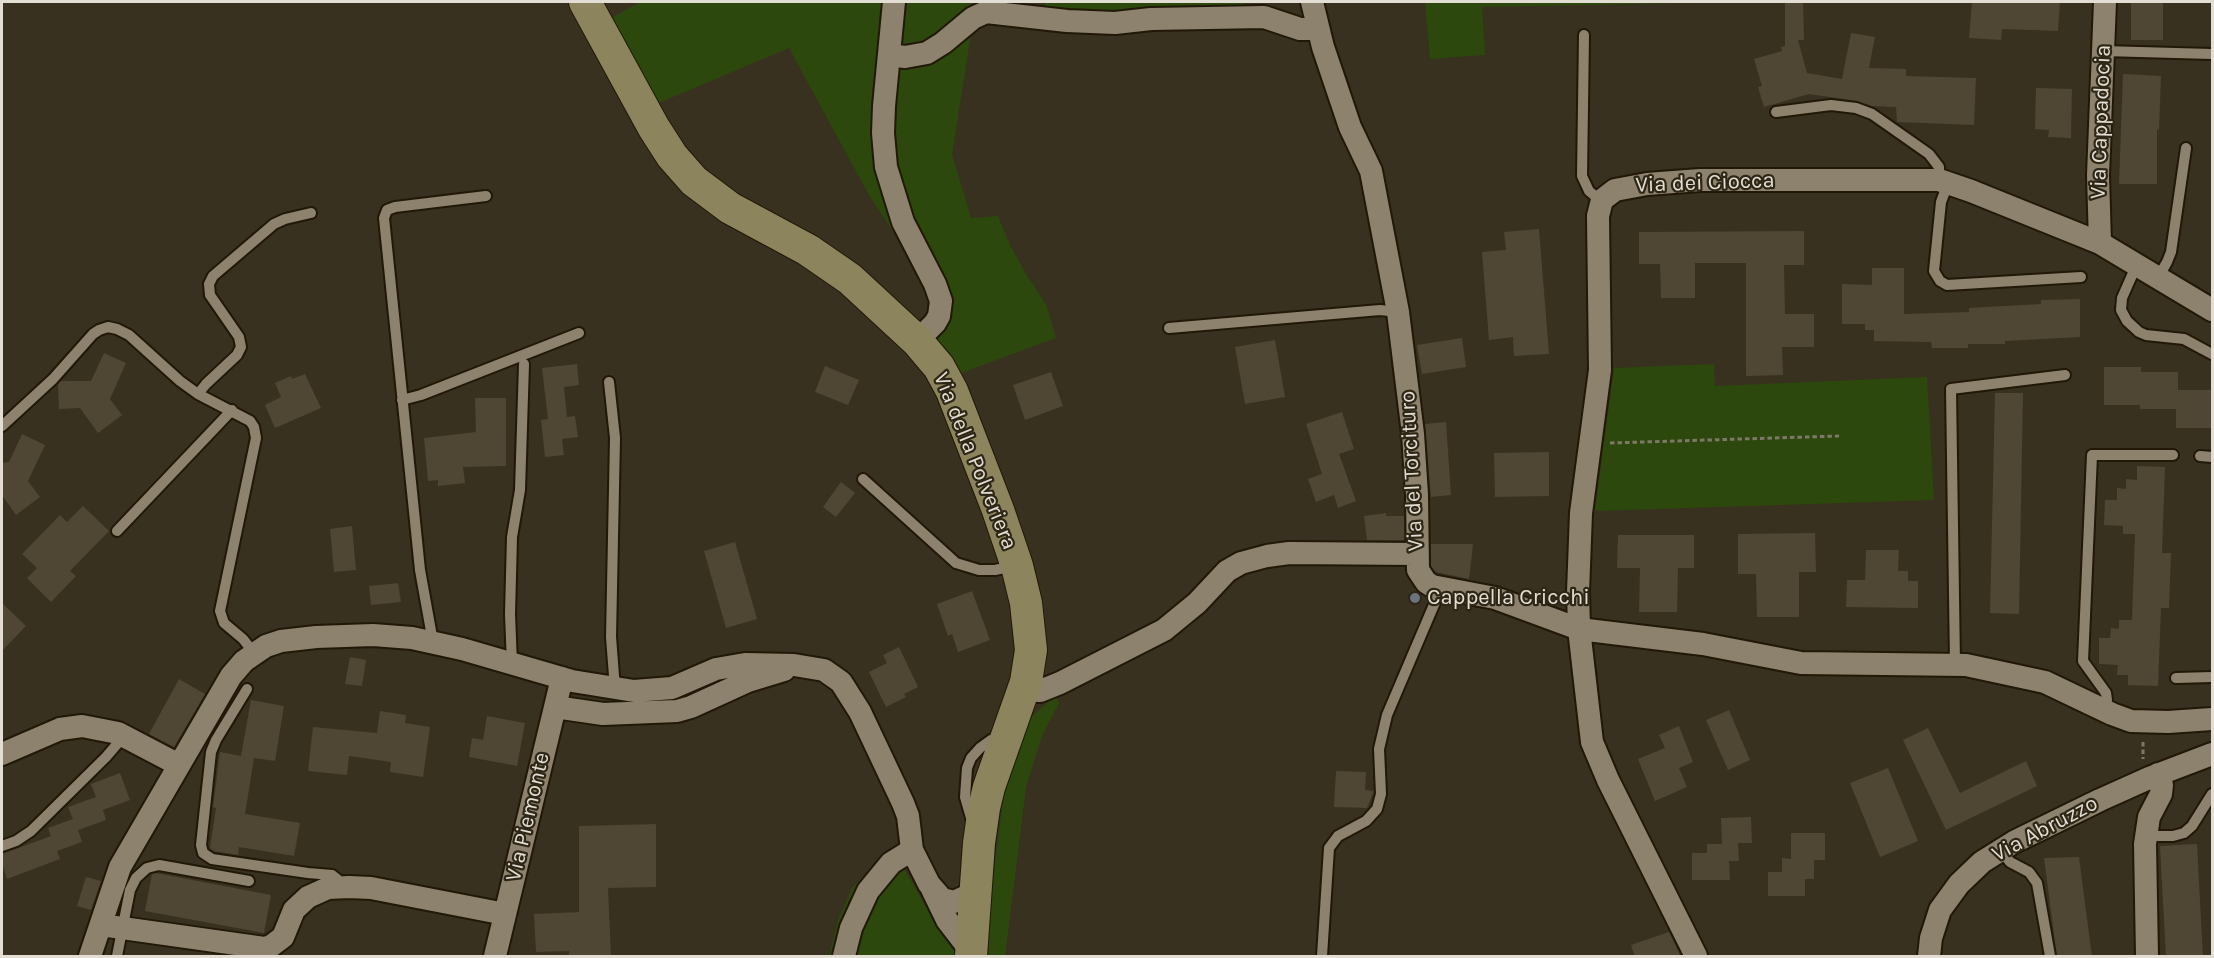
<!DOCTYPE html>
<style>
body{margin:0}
#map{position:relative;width:2214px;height:958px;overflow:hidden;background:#39311f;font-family:Karla,sans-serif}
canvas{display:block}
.frame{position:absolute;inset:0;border:3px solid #e3ded3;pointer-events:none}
</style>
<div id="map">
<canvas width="2214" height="958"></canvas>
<div class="frame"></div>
</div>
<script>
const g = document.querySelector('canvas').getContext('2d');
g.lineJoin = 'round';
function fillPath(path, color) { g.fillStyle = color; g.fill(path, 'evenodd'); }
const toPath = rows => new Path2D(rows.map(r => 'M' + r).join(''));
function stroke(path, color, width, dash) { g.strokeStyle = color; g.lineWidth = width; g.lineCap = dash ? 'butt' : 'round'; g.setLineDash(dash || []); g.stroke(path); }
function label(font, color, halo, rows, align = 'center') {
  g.font = font + ' Karla,sans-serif'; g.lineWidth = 4.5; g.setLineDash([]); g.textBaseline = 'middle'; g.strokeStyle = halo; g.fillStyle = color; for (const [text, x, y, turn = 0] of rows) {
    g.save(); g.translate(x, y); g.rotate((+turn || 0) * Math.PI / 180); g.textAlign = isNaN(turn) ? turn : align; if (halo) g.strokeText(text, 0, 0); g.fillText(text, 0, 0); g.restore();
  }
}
const green = toPath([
 [640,2,971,2,971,34,952,155,971,218,998,216,1010,245,1026,274,1046,304,1056,338,953,376,929,343,947,313,869,195,789,48,654,105,606,21],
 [1045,2,1245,2,1239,11,1044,12],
 [1425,2,1736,2,1482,7,1485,55,1430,59],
 [1714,364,1715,386,1927,377,1934,500,1595,511,1614,368],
 [1056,695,1059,703,1042,736,1026,787,1005,956,983,956,1004,794,1014,756,1028,720],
 [877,862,903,867,944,938,959,956,829,956,838,920,852,888]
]);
const building = toPath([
 [1785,2,1803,2,1804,40,1798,40,1807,73,1842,79,1851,33,1875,37,1869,68,1906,69,1906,76,1976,78,1974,125,1897,122,1896,107,1872,106,1857,101,1809,94,1764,107,1758,87,1762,86,1754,59,1782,51,1781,47,1785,46],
 [1972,2,2060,2,2058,31,2002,29,2001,40,1969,38],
 [2131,2,2163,2,2163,40,2131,40],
 [2123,74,2161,76,2159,130,2157,129,2157,184,2119,184],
 [2036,88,2072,89,2071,138,2048,137,2049,130,2035,129],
 [1539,229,1549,354,1514,356,1513,337,1489,340,1482,252,1506,250,1504,232],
 [1804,231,1804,265,1784,265,1785,314,1814,314,1814,347,1782,347,1783,375,1746,376,1746,263,1695,263,1695,298,1661,298,1660,264,1639,264,1639,232],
 [1872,268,1904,268,1904,314,1969,312,1969,308,2041,304,2041,300,2080,299,2080,337,2005,341,2005,344,1968,344,1968,348,1932,348,1931,342,1874,341,1874,330,1865,330,1865,324,1842,324,1842,284,1872,285],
 [1462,338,1466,367,1422,374,1417,345],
 [1275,340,1285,397,1245,404,1235,347],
 [104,353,126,363,110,399,122,415,98,433,80,408,59,409,58,384,61,381,91,381],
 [577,364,579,385,564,387,567,417,575,416,578,437,562,439,564,455,545,457,541,420,548,419,542,368],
 [825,366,859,380,848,405,815,392],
 [2104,367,2141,367,2141,372,2178,372,2178,390,2212,390,2212,428,2176,428,2176,409,2140,409,2140,405,2104,405],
 [1051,372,1063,406,1025,420,1013,385],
 [305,374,321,408,275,428,265,405,281,397,275,383,291,376,292,379],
 [1995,393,2023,393,2019,614,1990,613],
 [475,398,506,398,506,466,463,467,465,483,438,486,438,480,428,481,424,438,476,432],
 [1342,412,1354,449,1339,454,1356,501,1338,508,1334,495,1316,502,1308,479,1322,474,1306,424],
 [1446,422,1451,495,1431,497,1425,424],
 [22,434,45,445,28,481,40,497,16,515,2,495,2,463,9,462],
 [1549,452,1549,496,1495,497,1494,453],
 [2137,466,2165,467,2162,553,2171,553,2169,608,2161,608,2158,686,2128,685,2128,675,2117,675,2118,665,2099,664,2099,638,2110,638,2111,628,2119,629,2119,620,2132,620,2135,534,2123,534,2123,526,2104,525,2105,500,2117,500,2117,488,2126,489,2126,479,2137,480],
 [841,482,855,493,836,517,823,507],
 [83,506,109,531,70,571,76,576,51,602,27,578,37,568,22,554,60,515,67,522],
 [1386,513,1386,516,1404,516,1404,540,1367,540,1364,516],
 [352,526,356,570,334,572,330,529],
 [1815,533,1816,572,1799,572,1799,617,1757,617,1756,574,1738,574,1738,534],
 [1618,535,1694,535,1694,568,1678,568,1677,612,1639,612,1640,568,1617,568],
 [735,542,757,619,726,628,704,551],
 [1431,544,1473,544,1469,579,1436,572,1431,566],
 [1866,550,1899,550,1898,571,1908,571,1908,581,1918,581,1918,608,1846,607,1847,580,1865,580],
 [398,583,401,602,371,605,369,586],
 [972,591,990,640,958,652,952,634,948,636,937,604],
 [2,603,26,626,2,651],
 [899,647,918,687,904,694,906,697,886,707,869,672,887,663,883,655],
 [350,657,366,660,362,686,345,684],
 [179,679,205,694,174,747,149,734],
 [251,700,284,706,275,761,254,758,245,814,300,823,294,856,239,847,238,855,214,851,210,848,216,808,213,807,220,752,241,756],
 [1729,710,1750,760,1728,770,1706,720],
 [380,711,406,715,405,723,430,727,423,777,390,772,391,762,349,756,347,775,308,771,313,727,377,733],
 [487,716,525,723,517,766,469,757,472,738,483,740],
 [1679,726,1693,762,1679,768,1687,787,1655,801,1638,759,1665,748,1659,735],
 [1928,728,1960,793,2026,761,2037,786,1946,830,1903,740],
 [1888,768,1918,841,1880,857,1850,783],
 [1336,771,1366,772,1365,790,1373,791,1373,793,1367,808,1334,807],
 [120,773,130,800,103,810,106,820,78,830,82,842,57,851,60,859,7,879,2,863,2,854,51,836,48,828,73,819,68,807,96,797,91,784],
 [1751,817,1752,843,1738,843,1739,861,1729,861,1730,880,1692,880,1692,853,1707,853,1707,844,1722,844,1721,818],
 [656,824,656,887,608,888,611,957,569,957,569,951,536,952,534,914,579,912,579,826],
 [1791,833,1825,833,1825,860,1814,860,1814,879,1805,879,1805,896,1768,896,1768,872,1782,872,1782,858,1791,859],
 [2197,844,2203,957,2166,957,2160,846],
 [2079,857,2092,957,2057,957,2044,858],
 [156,873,271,895,264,933,145,911,152,874],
 [86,877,101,881,91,910,77,906],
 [1669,932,1681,957,1635,957,1631,945]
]);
const path = toPath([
 [1610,443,1839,436],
 [2143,742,2143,759]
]);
const service = toPath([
 [1584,35,1582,176,1589,191,1602,202],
 [2103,51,2212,54],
 [1776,112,1831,105,1856,108,1872,114,1929,154,1939,167,1939,180],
 [1948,183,1941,202,1934,271,1940,281,1947,285,2081,277],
 [2137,264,2122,298,2121,310,2127,321,2139,332,2146,335,2184,339,2212,354],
 [2159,276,2167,262,2171,252,2186,148],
 [1169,328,1380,310,1398,312],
 [609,382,615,438,611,637,615,689],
 [198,394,206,384,237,355,241,347,239,337,210,295,209,284,213,276,274,224,285,219,311,213],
 [402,400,421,395,579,333],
 [2,426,53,379,93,334,99,330,108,327,117,329,129,335,180,381,198,394,250,421,254,427,256,438,220,611,224,623,243,639,254,653],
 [2200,456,2212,457],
 [863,479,956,563,979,570,995,570,1013,566],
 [117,531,232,410],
 [433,642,420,570,384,218,387,210,395,207,486,196],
 [512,664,510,614,512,537,520,490,524,364],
 [1955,664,1951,389,2065,375],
 [2176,678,2212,677],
 [247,689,216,740,211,752,201,845,203,853,212,859,308,873,332,875,337,879,341,887],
 [2102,710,2107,700,2106,693,2083,661,2092,455,2173,455],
 [972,821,965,797,967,768,971,758,980,748,991,740,1000,740],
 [2146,836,2173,836,2184,833,2192,826,2212,794],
 [2,846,16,841,31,831,106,757,124,736],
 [2001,850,2010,862,2029,872,2037,883,2050,956],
 [117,956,130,890,136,878,147,868,159,865,249,881],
 [1322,956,1329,848,1338,836,1366,821,1377,809,1381,794,1379,749,1387,715,1436,600,1439,588]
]);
const minor = toPath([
 [894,2,884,106,883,133,886,167,903,222,935,284,941,301,939,316,935,323,917,341],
 [1312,2,1323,47,1350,127,1371,171,1398,312,1413,434,1417,495,1418,570,1426,582,1432,586,1495,598,1579,629,1592,742,1608,780,1696,956],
 [889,55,905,57,927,53,943,43,973,18,986,12,1067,21,1115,23,1151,19,1264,17,1300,29,1318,29],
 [2100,243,2098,175,2105,2],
 [2212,310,2100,243,1971,191,1939,180,1700,180,1647,184,1615,190,1602,200,1598,216,1600,370,1581,513,1578,592,1579,629,1703,644,1801,663,1966,665,2045,682,2112,714,2131,721,2168,722,2212,719],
 [1024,690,1040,691,1060,683,1164,630,1197,603,1227,571,1241,563,1267,556,1289,553,1417,554],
 [555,707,603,714,677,711,691,707,748,681,784,670],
 [2,754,60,729,82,726,118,733,179,765],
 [932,889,947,920,967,946,970,956],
 [101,925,264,948,271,946,283,937,294,910,308,897,328,888,349,887,371,888,505,914],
 [90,956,120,867,231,676,244,661,266,646,281,641,316,637,373,635,412,638,462,649,572,681,634,691,672,688,716,669,745,664,794,665,824,670,841,682,860,712,903,803,908,816,912,850,929,884,942,899,954,902,967,896,975,884],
 [495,956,562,678],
 [844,956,851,928,868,891,891,863,912,850],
 [1929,956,1931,938,1940,910,1959,884,1982,862,2014,842,2100,800,2149,778,2212,754],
 [2147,956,2145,844,2149,817,2161,794,2162,785,2158,774]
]);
const secondary = toPath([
 [585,2,654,128,672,156,694,181,730,208,808,250,850,279,917,341,939,367,952,391,998,510,1017,566,1026,603,1031,650,1026,682,989,787,984,808,979,843,971,956]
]);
const markers = [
 [1415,598,6,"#6b7280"]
];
const streetNames = [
 ["Via Cappadocia",2101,122,-88],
 ["Via dei Ciocca",1705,183,-2],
 ["Via della Polveriera",975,461,68],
 ["Via del Torcituro",1412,471,-93],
 ["Via Piemonte",528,817,-77],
 ["Via Abruzzo",2045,829,-28]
];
const poiNames = [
 ["Cappella Cricchi",1427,598]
];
fillPath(green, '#2c480c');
fillPath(building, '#4f4634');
stroke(service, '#211808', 14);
stroke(minor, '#211808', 26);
stroke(secondary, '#211808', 34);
stroke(path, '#7f7869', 3, [4.5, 3]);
stroke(service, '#8c826e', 10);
stroke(minor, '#8c826e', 22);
stroke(secondary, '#8c845c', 32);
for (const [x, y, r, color] of markers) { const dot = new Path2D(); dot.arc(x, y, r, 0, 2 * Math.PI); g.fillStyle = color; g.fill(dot); stroke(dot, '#2f2716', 2); }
label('22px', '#e3ded3', '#2f2716', streetNames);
label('22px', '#e3ded3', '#2f2716', poiNames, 'left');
</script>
